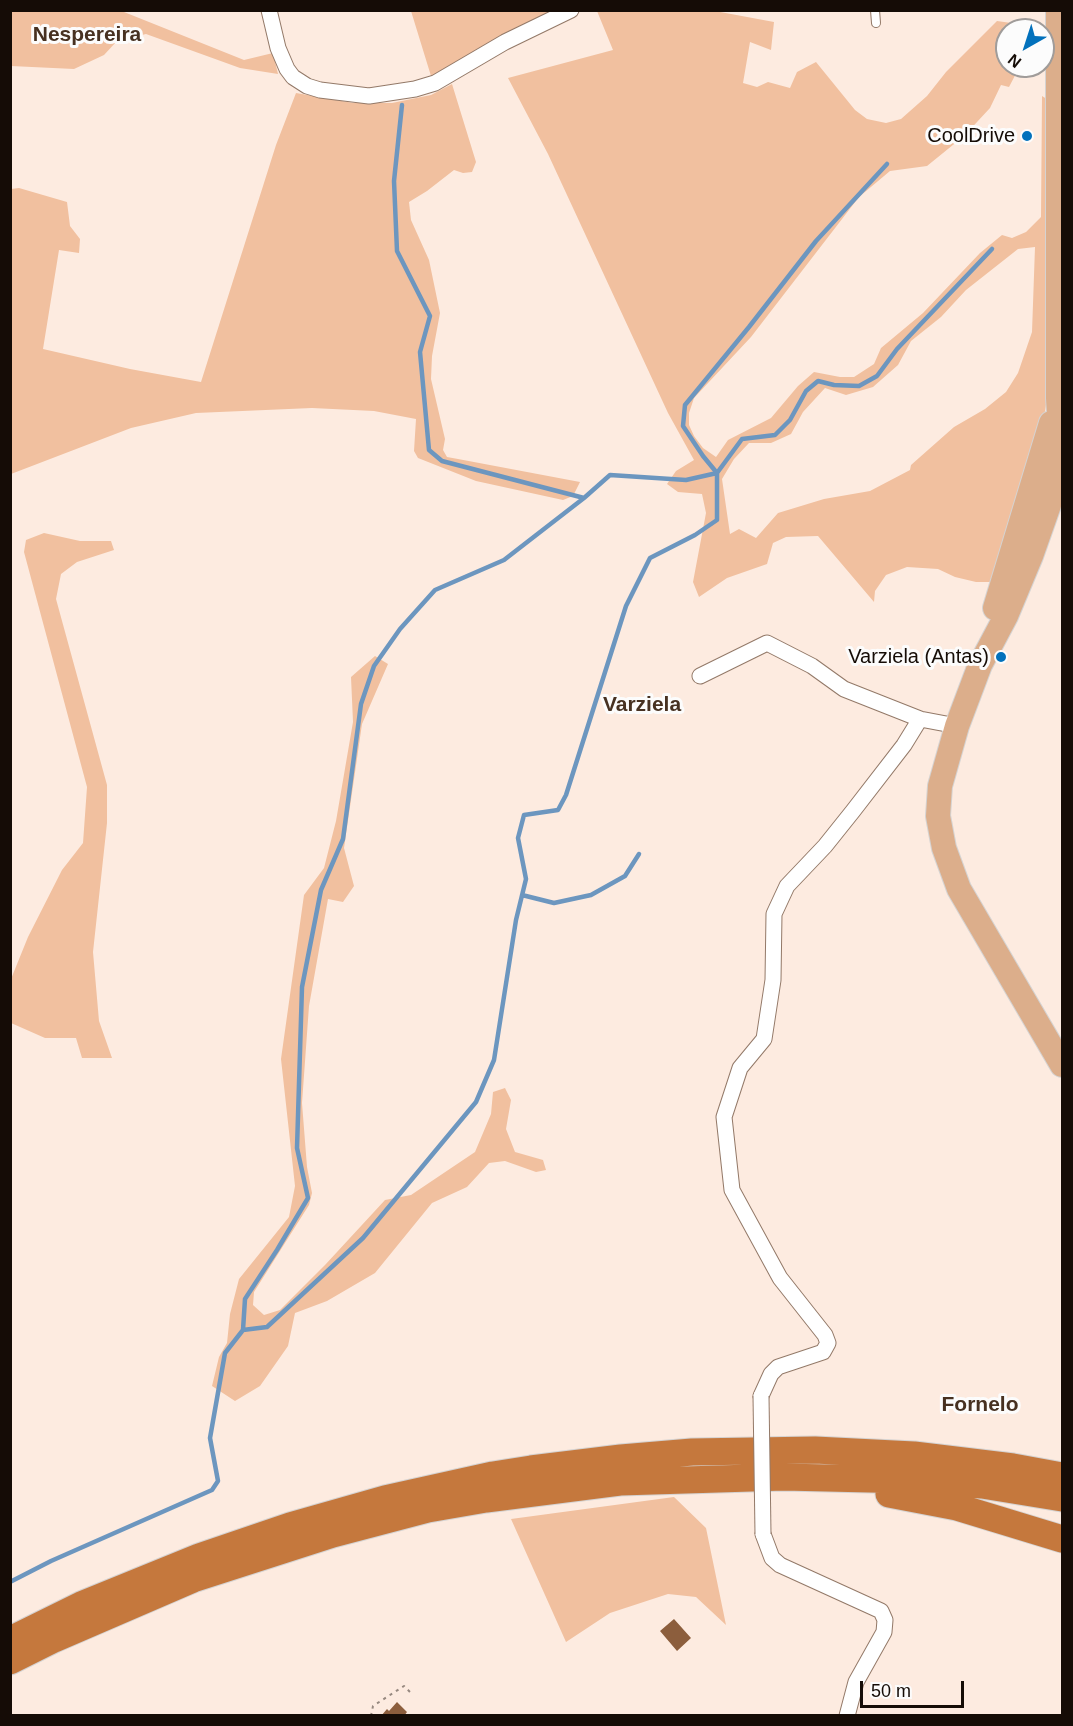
<!DOCTYPE html>
<style>
body{margin:0}
#map{position:relative;width:1073px;height:1726px;overflow:hidden;background:#fdebe0;font-family:Helvetica,sans-serif}
canvas{display:block}
.frame{position:absolute;inset:0;border:12px solid #150c06;pointer-events:none}
.north{position:absolute;left:995px;top:18px;width:60px;height:60px;box-sizing:border-box;background:#fcfcfc;border:2px solid #a09c9a;border-radius:50%;rotate:219deg;font-size:16px;font-weight:700;line-height:24px;text-align:center;color:#150c06}
.north::after{content:'';display:block;margin:auto;width:21px;height:27px;background:#0271bc;clip-path:polygon(50% 0,100% 100%,50% 72%,0 100%)}
.scale{position:absolute;left:860px;top:1681px;width:104px;height:27px;box-sizing:border-box;border:3px solid #150c06;border-top:0;padding-left:8px;font-size:18px;line-height:21px;white-space:nowrap;color:#150c06;-webkit-text-stroke:4px #fcfcfc;paint-order:stroke}
</style>
<div id="map">
<canvas width="1073" height="1726"></canvas>
<div class="frame"></div>
<div class="north">N</div>
<div class="scale">50 m</div>
</div>
<script>
const g = document.querySelector('canvas').getContext('2d');
g.lineJoin = 'round';
function fillPath(path, color) { g.fillStyle = color; g.fill(path, 'evenodd'); }
const toPath = rows => new Path2D(rows.map(r => 'M' + r).join(''));
function stroke(path, color, width, dash) { g.strokeStyle = color; g.lineWidth = width; g.lineCap = dash ? 'butt' : 'round'; g.setLineDash(dash || []); g.stroke(path); }
function label(font, color, halo, rows, align = 'center') {
  g.font = font + ' Helvetica,sans-serif'; g.lineWidth = 6; g.setLineDash([]); g.textBaseline = 'middle'; g.strokeStyle = halo; g.fillStyle = color; for (const [text, x, y, turn = 0] of rows) {
    g.save(); g.translate(x, y); g.rotate((+turn || 0) * Math.PI / 180); g.textAlign = isNaN(turn) ? turn : align; if (halo) g.strokeText(text, 0, 0); g.fillText(text, 0, 0); g.restore();
  }
}
const green = toPath([
 [119,10,244,60,273,53,278,74,240,68,146,34,117,41,104,55,74,69,11,66,11,11],
 [411,11,554,11,514,29,449,68,431,76],
 [597,11,715,11,774,22,771,50,750,42,743,83,757,87,768,82,790,88,797,72,816,62,855,110,867,119,886,123,901,119,927,96,946,72,997,21,1040,27,1048,33,1043,54,1043,30,1007,30,1007,66,1020,66,1009,87,1001,85,990,108,964,136,927,166,890,171,859,197,751,337,694,398,689,413,689,425,694,436,703,448,716,457,728,440,771,418,798,386,814,372,840,377,854,377,874,364,881,348,923,313,980,253,1002,235,1012,238,1026,232,1041,217,1042,96,1050,101,1048,392,1040,443,994,582,976,582,955,577,938,569,907,567,886,575,875,591,874,602,818,536,786,537,773,543,767,564,727,578,699,597,693,582,706,513,702,494,678,492,667,484,676,471,694,460,668,413,548,154,508,78,613,50],
 [1035,247,1032,332,1018,373,1006,392,985,409,954,427,911,465,910,470,870,491,824,499,778,513,756,538,739,529,730,534,722,479,734,459,749,443,771,443,791,434,803,412,825,388,846,395,873,387,898,365,911,341,941,317,966,290,1018,249],
 [452,84,476,162,472,172,463,173,454,170,427,191,409,202,411,220,429,260,440,313,432,356,431,379,445,439,443,450,447,457,458,459,580,482,573,496,563,500,476,481,418,458,414,451,416,419,374,411,312,408,196,413,131,428,11,474,11,189,19,188,67,202,70,226,80,239,79,253,59,250,43,349,130,369,201,382,276,145,296,93,353,103,392,103,431,95],
 [44,533,80,541,111,541,114,550,77,562,61,574,56,599,107,785,107,823,93,952,99,1021,112,1058,82,1058,76,1038,45,1038,11,1023,11,979,28,937,62,870,83,843,87,787,24,552,26,540],
 [375,656,388,664,362,724,344,848,354,886,343,902,328,899,309,1006,302,1103,307,1167,312,1193,309,1205,254,1292,253,1305,264,1315,280,1310,325,1265,385,1200,411,1195,475,1152,491,1114,493,1092,505,1088,511,1100,506,1129,515,1152,543,1160,546,1170,536,1172,505,1161,489,1163,467,1187,432,1203,375,1273,327,1301,295,1313,288,1346,260,1386,235,1401,212,1386,219,1357,227,1343,230,1314,239,1279,289,1217,295,1186,281,1059,304,895,324,868,336,821,353,722,351,677],
 [674,1497,706,1528,726,1625,696,1597,668,1594,610,1613,566,1642,511,1519]
]);
const stream = toPath([
 [402,105,394,181,397,251,430,316,420,352,429,450,442,461,584,498],
 [522,895,554,903,591,895,625,876,639,854],
 [243,1330,245,1299,277,1250,308,1198,297,1148,302,987,321,890,343,839,361,704,374,666,400,629,435,590,504,560,584,498,610,475,686,480,717,473,703,456,683,426,685,405,749,327,816,241,887,164],
 [10,1582,51,1561,212,1490,218,1481,210,1438,225,1353,243,1330,267,1327,363,1238,476,1102,494,1060,516,920,526,879,518,838,524,815,558,810,566,795,626,606,650,558,695,535,717,520,717,473,742,439,775,435,790,420,806,391,818,381,834,385,859,386,877,376,897,349,992,249]
]);
const building = toPath([
 [674,1619,691,1638,677,1651,660,1631],
 [397,1702,407,1712,404,1716,381,1716,387,1709,389,1711]
]);
const path = toPath([
 [371,1716,373,1706,404,1686,413,1695]
]);
const lane = toPath([
 [875,10,876,23]
]);
const street = toPath([
 [269,10,278,48,287,69,293,77,307,86,320,90,369,96,415,89,435,83,505,42,571,10],
 [700,676,767,643,812,666,844,689,920,719],
 [761,1396,771,1374,778,1367,823,1352,828,1343,825,1335,780,1278,732,1190,724,1117,740,1068,764,1039,773,980,774,914,787,886,825,846,853,811,904,745,920,719,957,726],
 [763,1534,772,1558,780,1565,881,1611,885,1620,884,1632,856,1682,847,1716]
]);
const primary = toPath([
 [1058,10,1058,398,1060,427,1058,463,1049,505,1031,556,1006,616,980,665,957,726,940,786,938,816,944,848,959,889,1062,1065],
 [995,608,1051,423]
]);
const highway = toPath([
 [889,1494,957,1507,1062,1539],
 [10,1640,81,1605,199,1557,290,1526,385,1499,493,1475,531,1469,621,1458,692,1452,815,1450,914,1455,1013,1467,1062,1476],
 [10,1661,54,1639,193,1579,333,1534,428,1509,486,1499,620,1482,784,1477,913,1480,982,1485,1062,1498]
]);
const streetBridge = toPath([
 [761,1396,763,1534]
]);
const markers = [
 [1027,136,6,"#0271bc"],
 [1001,657,6,"#0271bc"]
];
const poiNames = [
 ["CoolDrive",1015,136],
 ["Varziela (Antas)",989,657]
];
const neighbourhoodNames = [
 ["Nespereira",87,35],
 ["Varziela",642,705],
 ["Fornelo",980,1405]
];
fillPath(green, '#f1c09f');
stroke(stream, '#6c96bf', 4.5);
fillPath(building, '#8c5e3d');
stroke(lane, '#937968', 10);
stroke(street, '#937968', 17);
stroke(primary, '#d5d3d2', 26);
stroke(highway, '#d5d3d2', 29);
stroke(path, '#96887f', 2, [3, 4.5]);
stroke(lane, '#fff', 8);
stroke(street, '#fff', 15);
stroke(primary, '#dcae8b', 24);
stroke(highway, '#c5783d', 27);
stroke(streetBridge, '#937968', 17, []);
stroke(streetBridge, '#fff', 15);
for (const [x, y, r, color] of markers) { const dot = new Path2D(); dot.arc(x, y, r, 0, 2 * Math.PI); g.fillStyle = color; g.fill(dot); stroke(dot, '#fcfcfc', 2); }
label('20px', '#150c06', '#fcfcfc', poiNames, 'right');
label('bold 21px', '#473121', '#fcfcfc', neighbourhoodNames);
</script>
